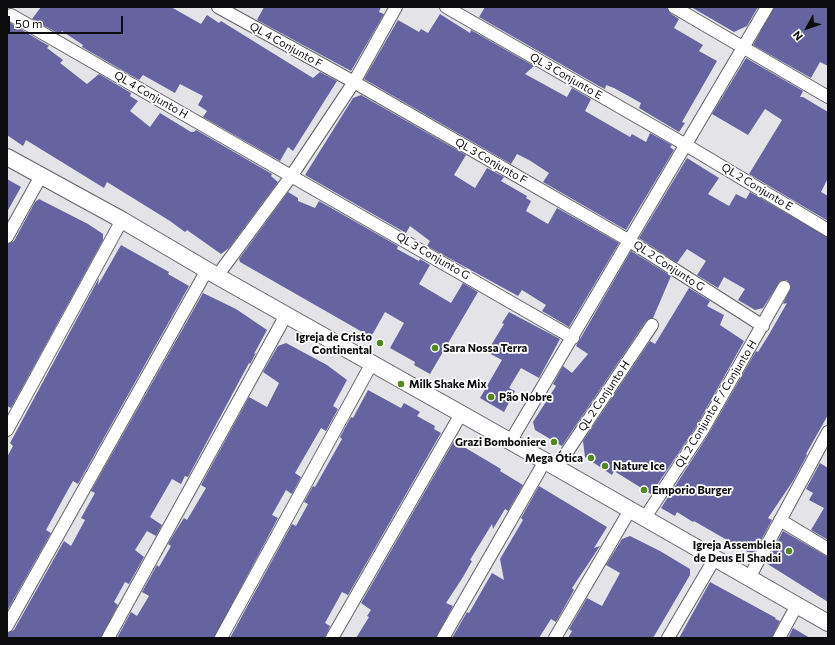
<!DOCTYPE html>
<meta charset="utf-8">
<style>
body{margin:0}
#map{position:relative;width:835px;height:645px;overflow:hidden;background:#e3e3e8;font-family:Commissioner,sans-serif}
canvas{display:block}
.frame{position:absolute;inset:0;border:8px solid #0c0c0e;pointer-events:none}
.north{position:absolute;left:787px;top:8px;width:40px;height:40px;-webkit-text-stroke:3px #fff;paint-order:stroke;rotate:230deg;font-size:11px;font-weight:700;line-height:16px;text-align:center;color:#0c0c0e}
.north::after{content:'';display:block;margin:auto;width:14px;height:18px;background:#0c0c0e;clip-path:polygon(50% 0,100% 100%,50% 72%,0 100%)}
.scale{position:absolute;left:8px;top:16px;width:115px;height:18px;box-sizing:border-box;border:2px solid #0c0c0e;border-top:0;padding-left:5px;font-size:12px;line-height:14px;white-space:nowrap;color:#0c0c0e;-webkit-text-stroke:3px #fff;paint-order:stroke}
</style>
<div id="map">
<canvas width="835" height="645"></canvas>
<div class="frame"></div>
<div class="north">N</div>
<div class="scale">50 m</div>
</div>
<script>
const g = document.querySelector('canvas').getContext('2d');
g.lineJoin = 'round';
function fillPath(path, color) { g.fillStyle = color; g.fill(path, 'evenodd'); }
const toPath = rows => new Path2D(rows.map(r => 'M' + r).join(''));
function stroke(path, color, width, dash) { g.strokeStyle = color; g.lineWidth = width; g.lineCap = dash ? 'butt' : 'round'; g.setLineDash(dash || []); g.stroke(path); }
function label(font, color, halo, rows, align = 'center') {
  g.font = font + ' Commissioner,sans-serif'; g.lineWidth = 3.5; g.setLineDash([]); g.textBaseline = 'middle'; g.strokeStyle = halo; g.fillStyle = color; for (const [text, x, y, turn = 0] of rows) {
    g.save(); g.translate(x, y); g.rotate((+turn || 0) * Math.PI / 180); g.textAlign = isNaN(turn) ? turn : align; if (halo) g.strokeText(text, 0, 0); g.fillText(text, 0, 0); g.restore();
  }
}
const building = toPath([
 [41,7,171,7,201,24,207,15,219,23,221,21,313,78,320,72,337,81,293,151,288,147,280,161,203,117,207,111,198,105,203,96,180,84,175,93,143,75,139,80,82,47,83,45,62,31,59,34,32,19],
 [264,7,381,7,379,12,384,14,351,71,257,20],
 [485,7,667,7,670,13,679,19,674,28,703,45,699,51,717,61,682,122,685,123,679,132,639,108,641,103,614,88,606,85,605,89,599,86,479,17],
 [691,7,758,7,747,26,734,32],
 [774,7,828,7,828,66,820,62,811,78,753,45],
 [440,14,470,33,471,30,534,66,525,74,567,97,572,88,591,99,585,111,630,137,632,134,646,142,650,133,672,145,670,147,674,150,626,230,543,182,549,173,529,160,517,154,511,164,364,79,398,20,419,32,421,29,428,33],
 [7,21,49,46,47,48,63,60,60,63,87,84,99,74,131,93,130,96,138,101,130,111,150,127,160,113,191,132,194,132,196,130,272,174,271,176,278,182,229,248,221,254,187,230,185,232,170,221,107,182,104,188,26,140,23,146,7,135],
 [746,58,803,91,800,97,803,97,828,112,828,178,821,192,828,196,828,221,749,174,782,120,765,109,748,135,712,114],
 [361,95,466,155,454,175,475,188,487,168,504,177,501,181,527,196,526,198,531,201,526,211,548,224,557,208,619,243,569,327,542,311,546,305,522,290,518,296,427,246,430,241,410,226,406,233,305,175,353,98],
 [687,158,719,178,708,194,729,206,736,194,746,199,750,192,828,237,828,415,806,454,807,455,793,481,768,518,772,520,753,555,694,521,693,522,677,512,675,516,661,508,708,435,756,351,758,352,768,336,787,303,783,304,791,287,787,280,780,281,763,308,755,310,738,300,745,289,724,277,718,288,697,275,706,261,687,249,677,263,639,238],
 [7,179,21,187,7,212],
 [288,192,298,198,298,201,315,208,319,201,398,246,397,249,419,261,420,259,430,265,419,284,451,303,463,283,478,292,430,374,414,365,415,362,390,348,404,323,385,312,371,337,240,262,239,259],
 [39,199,88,224,103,234,103,240,11,408,7,406,7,244,14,241,35,202],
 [121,245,169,272,168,274,189,286,78,484,73,481,69,488,46,530,51,533,7,611,7,457,13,446,10,443,99,278,98,285],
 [631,251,671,276,653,318,646,321,562,446,535,430,533,422,556,386,553,384,563,366,572,373,588,354,576,346],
 [689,288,710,301,707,306,724,315,720,325,744,341,696,427,651,494,614,471,612,475,585,457,583,441,650,341,655,344],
 [203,293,236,309,267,330,254,354,256,353,250,364,249,363,188,477,185,476,181,484,172,479,150,517,162,525,156,536,147,531,135,550,144,557,129,584,125,582,114,602,118,605,101,638,7,638,7,633,14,630,64,541,71,546,85,520,81,518,95,493,91,491],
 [509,312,560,339,539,378,521,368,509,388,515,391,504,412,480,398,502,360,487,352,504,324,502,323],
 [286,343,327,365,347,380,333,406,338,409,326,431,321,428,295,473,301,477,292,494,286,490,272,515,278,518,214,638,117,638,131,612,137,616,149,596,142,592,157,565,159,567,171,546,168,544,175,532,184,518,187,520,206,488,201,485,249,397,267,407,279,383,263,372,278,346],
 [368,390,401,408,404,403,420,412,417,416,435,426,434,429,441,433,348,595,342,592,325,623,330,626,325,638,230,638,292,524,296,526,308,504,304,502,313,486,315,487,342,439,340,437,351,417,353,418],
 [454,441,501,469,500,471,523,485,508,511,505,509,493,529,492,524,470,560,472,561,463,577,446,603,453,606,436,638,356,638,369,617,367,616,371,610,361,603],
 [820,463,828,468,828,540,811,530,824,508,809,500,813,493,806,489],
 [539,486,607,527,594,548,600,546,572,588,574,590,556,622,551,619,539,638,452,638,467,612,469,613,492,573,504,580,500,559,523,520,521,518],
 [783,531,828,557,828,602,766,563],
 [630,536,660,551,690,569,690,575,653,638,568,638,572,631,569,629,587,598,602,606,620,573,606,565,622,539],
 [710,582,776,618,775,619,780,621,772,638,679,638],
 [793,628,810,638,788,638]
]);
const minor = toPath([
 [218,7,354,82,628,240,763,326],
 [446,7,686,145,828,230],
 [674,7,828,97],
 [11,15,573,338],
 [7,237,41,176],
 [217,276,292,175,354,82,396,7],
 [7,430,122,220],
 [510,442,767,7],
 [557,467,652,325],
 [644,519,702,431,784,287],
 [780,520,828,549],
 [749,578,828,432],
 [7,626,207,270],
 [108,638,286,315],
 [221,638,372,363],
 [332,638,461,414],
 [443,638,545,461],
 [555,638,630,510],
 [668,638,715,558],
 [779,638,797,605]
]);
const tertiary = toPath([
 [7,157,122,220,217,276,545,461,828,623]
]);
const markers = [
 [380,343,4,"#538821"],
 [435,348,4,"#538821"],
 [401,384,4,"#538821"],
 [491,397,4,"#538821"],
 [554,442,4,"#538821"],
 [591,458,4,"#538821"],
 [605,466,4,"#538821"],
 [644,490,4,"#538821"],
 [789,551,4,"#538821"]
];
const streetNames = [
 ["QL 4 Conjunto F",286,45,29],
 ["QL 3 Conjunto E",566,76,30],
 ["QL 4 Conjunto H",151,95,30],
 ["QL 3 Conjunto F",491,161,30],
 ["QL 2 Conjunto E",757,187,31],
 ["QL 3 Conjunto G",433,256,30],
 ["QL 2 Conjunto G",669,266,33],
 ["QL 2 Conjunto H",604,396,-56],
 ["QL 2 Conjunto F / Conjunto H",716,404,-59]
];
const poiNames = [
 ["Igreja de Cristo",372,337,"right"],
 ["Continental",372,350,"right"],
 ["Sara Nossa Terra",443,348],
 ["Milk Shake Mix",409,384],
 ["Pão Nobre",499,397],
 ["Grazi Bomboniere",546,442,"right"],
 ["Mega Ótica",583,458,"right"],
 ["Nature Ice",613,466],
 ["Emporio Burger",652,490],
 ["Igreja Assembleia",781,545,"right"],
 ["de Deus El Shadai",781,558,"right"]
];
fillPath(building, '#6564a0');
stroke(minor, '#626267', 14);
stroke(tertiary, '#626267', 18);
stroke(minor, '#fff', 12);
stroke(tertiary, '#fff', 16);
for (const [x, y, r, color] of markers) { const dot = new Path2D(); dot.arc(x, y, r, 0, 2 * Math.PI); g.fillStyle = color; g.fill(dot); stroke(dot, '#fff', 1.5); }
label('11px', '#0c0c0e', '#fff', streetNames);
label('bold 11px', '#0c0c0e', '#fff', poiNames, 'left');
</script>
